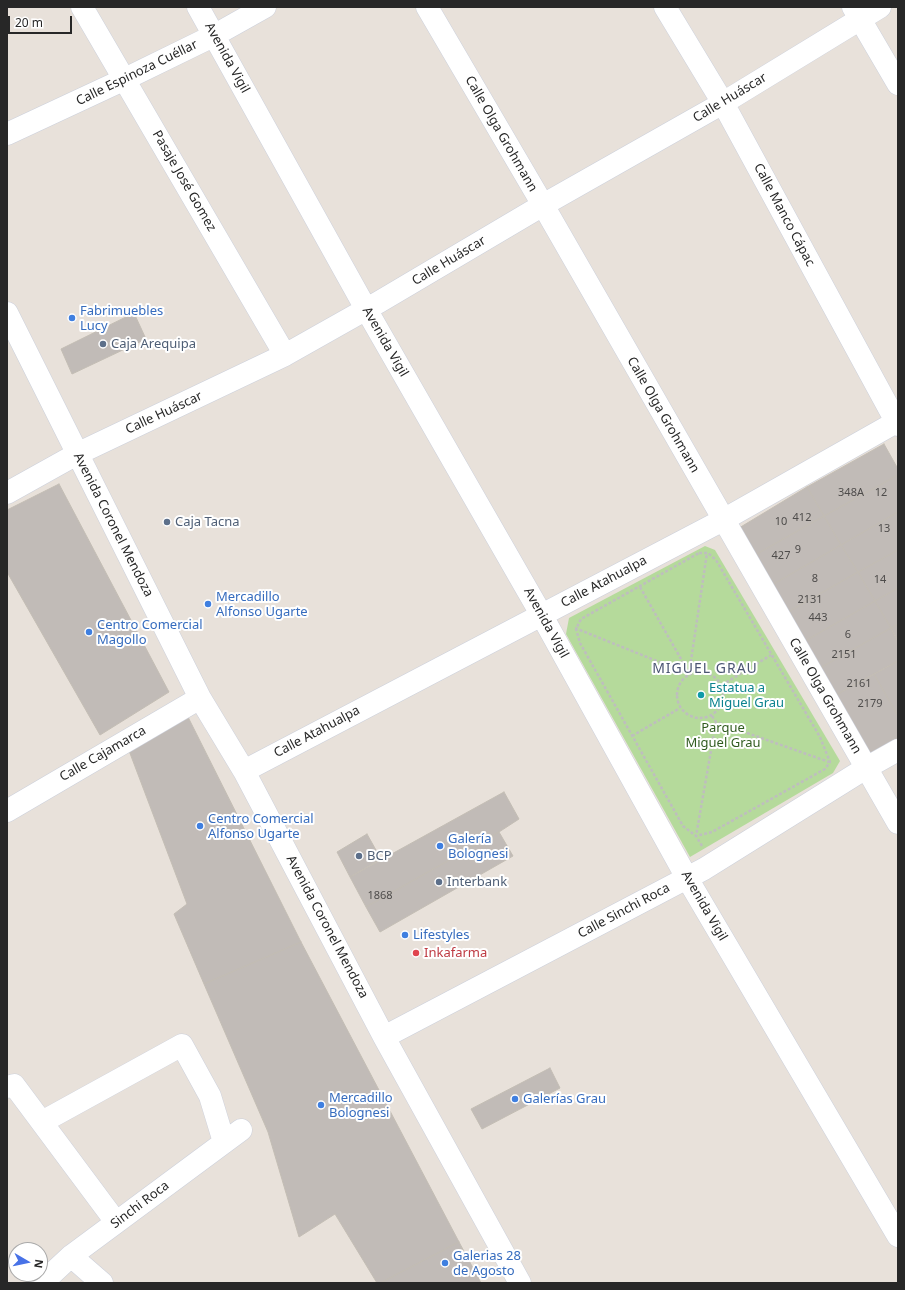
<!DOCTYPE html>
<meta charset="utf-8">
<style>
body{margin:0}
#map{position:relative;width:905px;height:1290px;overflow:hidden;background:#e8e1da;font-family:"Noto Sans",sans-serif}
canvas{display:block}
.frame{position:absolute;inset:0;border:8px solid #272727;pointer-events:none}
.north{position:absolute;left:8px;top:1242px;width:40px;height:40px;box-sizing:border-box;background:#fff;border:1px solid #a9a9a9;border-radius:50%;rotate:99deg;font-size:11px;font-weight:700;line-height:16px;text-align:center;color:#272727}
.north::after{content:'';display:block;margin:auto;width:14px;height:18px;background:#4872e7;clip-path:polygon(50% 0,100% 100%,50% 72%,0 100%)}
.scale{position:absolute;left:8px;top:16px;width:64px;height:18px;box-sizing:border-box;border:2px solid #272727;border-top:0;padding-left:5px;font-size:12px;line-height:14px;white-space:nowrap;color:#272727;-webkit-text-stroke:3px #fff;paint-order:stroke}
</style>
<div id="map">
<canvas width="905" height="1290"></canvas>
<div class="frame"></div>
<div class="north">N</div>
<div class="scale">20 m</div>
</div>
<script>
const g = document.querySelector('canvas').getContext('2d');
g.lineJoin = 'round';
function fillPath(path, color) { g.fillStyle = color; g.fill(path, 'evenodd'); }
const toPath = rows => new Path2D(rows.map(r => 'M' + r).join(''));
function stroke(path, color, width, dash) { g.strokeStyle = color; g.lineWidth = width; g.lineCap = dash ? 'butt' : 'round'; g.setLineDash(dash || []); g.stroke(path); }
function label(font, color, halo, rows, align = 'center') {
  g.font = font + ' "Noto Sans",sans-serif'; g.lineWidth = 4; g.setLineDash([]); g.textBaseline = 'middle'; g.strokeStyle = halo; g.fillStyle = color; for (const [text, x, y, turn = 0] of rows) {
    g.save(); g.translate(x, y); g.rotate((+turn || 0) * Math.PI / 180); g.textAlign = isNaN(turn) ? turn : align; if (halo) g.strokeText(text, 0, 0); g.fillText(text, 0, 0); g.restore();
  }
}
const green = toPath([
 [705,546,715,550,840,761,833,773,690,857,566,634,569,618]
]);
const building = toPath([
 [134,313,146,339,72,374,61,349,134,313],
 [884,444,898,469,898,475,824,516,807,487,884,444],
 [898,475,898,512,841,545,824,516,898,475],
 [59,484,169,692,100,735,7,572,7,510,59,484],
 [807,487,824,516,755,555,739,528,807,487],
 [898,512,898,550,858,572,841,545,898,512],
 [824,516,841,545,772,585,755,555,824,516],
 [841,545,858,572,788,612,772,585,841,545],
 [898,550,898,588,875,601,858,572,898,550],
 [858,572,875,601,805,641,788,612,858,572],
 [898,588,898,624,891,628,875,601,898,588],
 [875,601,891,628,820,668,805,641,875,601],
 [898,624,898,639,897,640,891,628,898,624],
 [891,628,898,641,898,661,836,695,820,668,891,628],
 [898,661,898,716,874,674,898,661],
 [874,674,898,716,898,738,870,753,836,695,874,674],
 [188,717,301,942,204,984,174,914,187,904,128,748,188,717],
 [504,792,519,819,499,832,366,907,350,877,504,792],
 [499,832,513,856,380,932,366,907,499,832],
 [367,834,381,859,350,877,337,852,367,834],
 [301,942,459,1242,380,1283,377,1283,335,1214,299,1237,268,1132,204,984,301,942],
 [550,1068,560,1088,482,1129,471,1109,550,1068],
 [459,1242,481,1283,380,1283,459,1242]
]);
const path = toPath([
 [699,553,708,553,716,560,820,737,830,762,825,769,712,832,696,836,683,826,580,643,576,629,581,619,699,553],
 [640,587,689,673],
 [575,628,689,674,707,553],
 '677 695a23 23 0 1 1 46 0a23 23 0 1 1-46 0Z',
 [722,685,771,655],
 [712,716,716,722,829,762],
 [632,736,680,708],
 [702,846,696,836,716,722]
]);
const minor = toPath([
 [82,7,285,355],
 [198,7,366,309,541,614,687,878,898,1236],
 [427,7,543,205,898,823],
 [665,7,723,103,898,425],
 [853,7,898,84],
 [7,134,125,79,215,35,265,7],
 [7,313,200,698,244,771,384,1037,520,1283],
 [7,493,77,454,285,355,379,302,543,205,723,103,880,7],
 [244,771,723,520,898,421],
 [7,811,200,698],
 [384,1037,704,869,866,768,898,750],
 [7,1087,14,1085,116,1222],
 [42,1122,182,1045,210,1096,224,1142],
 [71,1256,102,1283],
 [42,1283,71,1256,241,1130]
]);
const markers = [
 [72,318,4,"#3f7fe0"],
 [103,344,4,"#5c6f8a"],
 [167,522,4,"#5c6f8a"],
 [208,604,4,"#3f7fe0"],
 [89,632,4,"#3f7fe0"],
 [701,695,4,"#0f9aa8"],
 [200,826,4,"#3f7fe0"],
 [440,846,4,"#3f7fe0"],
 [359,856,4,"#5c6f8a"],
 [439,882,4,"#5c6f8a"],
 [405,935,4,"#3f7fe0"],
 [416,953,4,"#e0444e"],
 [515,1099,4,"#3f7fe0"],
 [321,1105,4,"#3f7fe0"],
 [445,1263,4,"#3f7fe0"]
];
const numberNames = [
 ["348A",851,493],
 ["12",881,493],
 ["412",802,518],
 ["10",781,522],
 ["13",884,529],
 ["9",798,550],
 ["427",781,556],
 ["8",815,579],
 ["14",880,580],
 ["2131",810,600],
 ["443",818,618],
 ["6",848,635],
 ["2151",844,655],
 ["2161",859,684],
 ["2179",870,704],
 ["1868",380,896]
];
const streetNames = [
 ["Avenida Vigil",227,58,61],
 ["Calle Espinoza Cuéllar",137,73,-26],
 ["Calle Huáscar",730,98,-31],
 ["Calle Olga Grohmann",501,134,60],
 ["Pasaje José Gomez",184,181,60],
 ["Calle Manco Cápac",784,215,62],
 ["Calle Huáscar",449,261,-31],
 ["Avenida Vigil",385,342,60],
 ["Calle Huáscar",164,413,-25],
 ["Calle Olga Grohmann",663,415,60],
 ["Avenida Coronel Mendoza",113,525,63],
 ["Calle Atahualpa",604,582,-28],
 ["Avenida Vigil",546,623,61],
 ["Calle Olga Grohmann",825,696,60],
 ["Calle Atahualpa",317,732,-28],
 ["Calle Cajamarca",103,754,-30],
 ["Avenida Vigil",704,906,60],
 ["Calle Sinchi Roca",624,911,-28],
 ["Avenida Coronel Mendoza",327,927,62],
 ["Sinchi Roca",140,1205,-37]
];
const shopNames = [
 ["Fabrimuebles",80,311],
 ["Lucy",80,326],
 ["Mercadillo",216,597],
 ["Alfonso Ugarte",216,612],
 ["Centro Comercial",97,625],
 ["Magollo",97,640],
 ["Centro Comercial",208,819],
 ["Alfonso Ugarte",208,834],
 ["Galería",448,839],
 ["Bolognesi",448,854],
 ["Lifestyles",413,935],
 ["Mercadillo",329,1098],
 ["Bolognesi",329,1113],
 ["Galerías Grau",523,1099],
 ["Galerias 28",453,1256],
 ["de Agosto",453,1271]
];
const serviceNames = [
 ["Caja Arequipa",111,344],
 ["Caja Tacna",175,522],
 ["BCP",367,856],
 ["Interbank",447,882]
];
const cultureNames = [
 ["Estatua a",709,688],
 ["Miguel Grau",709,703]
];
const parkNames = [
 ["Parque",723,728],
 ["Miguel Grau",723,743]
];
const healthNames = [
 ["Inkafarma",424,953]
];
const neighbourhoodNames = [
 ["MIGUEL GRAU",705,669]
];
fillPath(green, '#b5da9b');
fillPath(building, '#c1bbb7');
stroke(building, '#c3bdb4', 1);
stroke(minor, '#ccd0db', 23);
stroke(path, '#bebebe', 2.5, [3, 2]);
stroke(minor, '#fff', 22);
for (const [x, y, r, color] of markers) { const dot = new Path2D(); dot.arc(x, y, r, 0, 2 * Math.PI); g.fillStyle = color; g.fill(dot); stroke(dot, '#fff', 1.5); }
label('11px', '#4e4c4b', null, numberNames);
label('13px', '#272727', '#fff', streetNames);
label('13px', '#366cbe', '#fff', shopNames, 'left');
label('13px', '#4e5e75', '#fff', serviceNames, 'left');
label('13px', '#0d838f', '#fff', cultureNames, 'left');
label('13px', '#315c20', '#fff', parkNames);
label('13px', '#be3a42', '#fff', healthNames, 'left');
g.letterSpacing = '1px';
label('14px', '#4c5673', '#fff', neighbourhoodNames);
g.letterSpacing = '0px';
</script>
